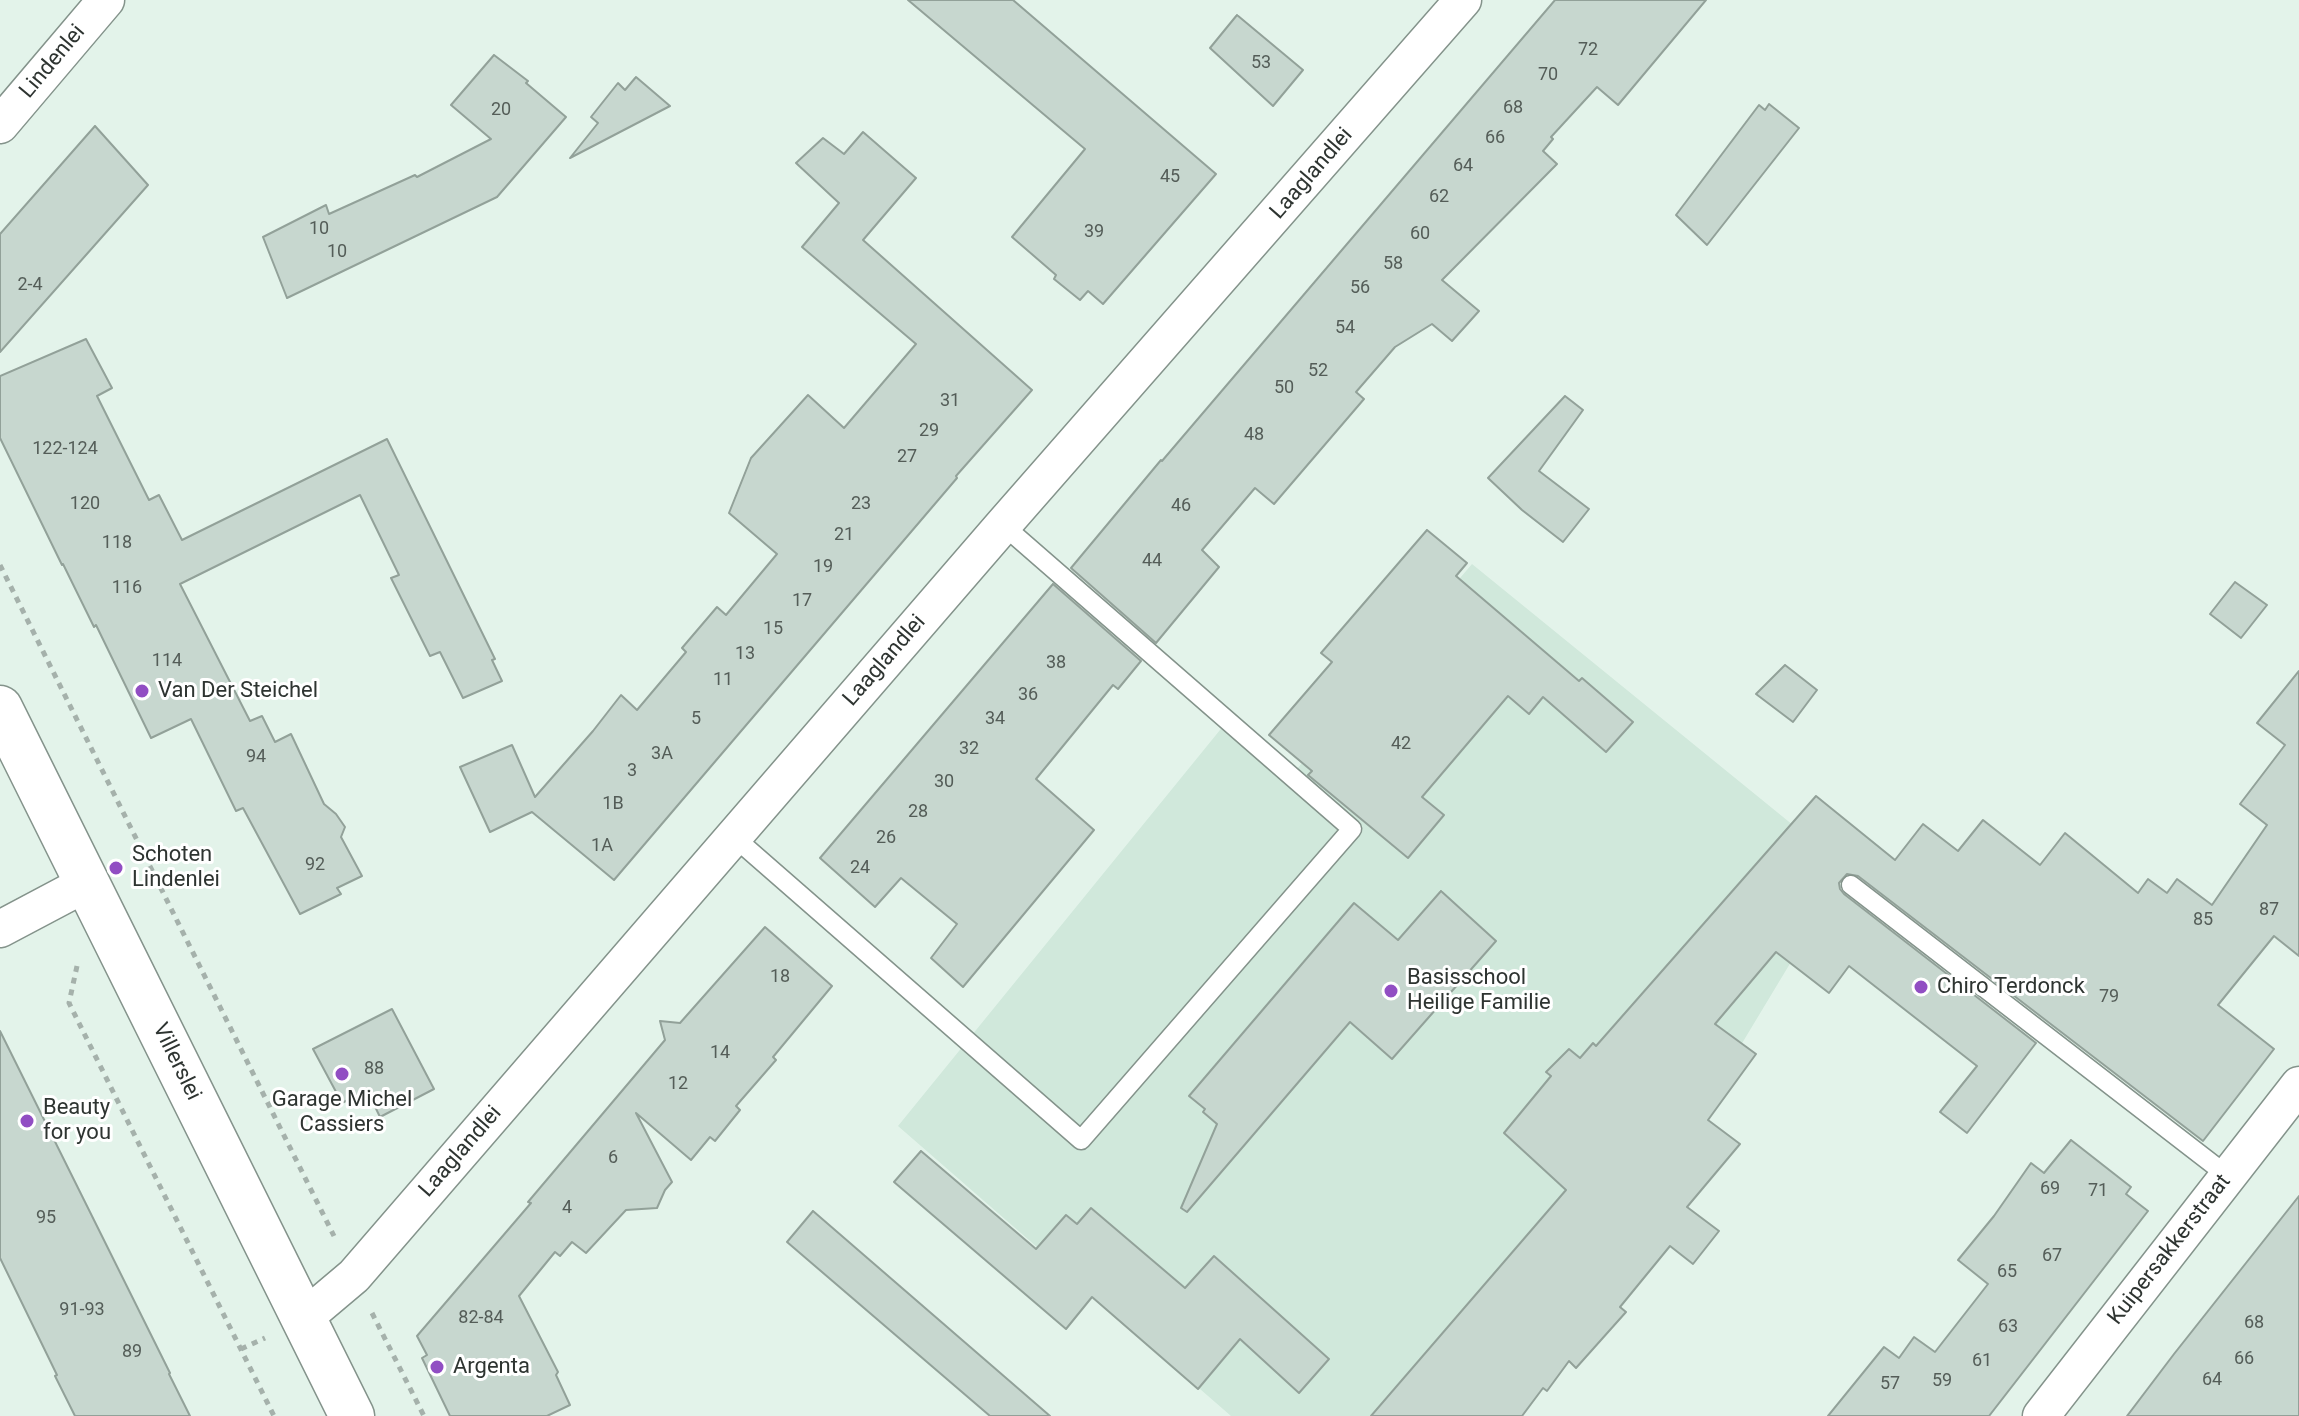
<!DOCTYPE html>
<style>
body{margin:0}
canvas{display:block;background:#e3f3ea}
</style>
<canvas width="2299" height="1416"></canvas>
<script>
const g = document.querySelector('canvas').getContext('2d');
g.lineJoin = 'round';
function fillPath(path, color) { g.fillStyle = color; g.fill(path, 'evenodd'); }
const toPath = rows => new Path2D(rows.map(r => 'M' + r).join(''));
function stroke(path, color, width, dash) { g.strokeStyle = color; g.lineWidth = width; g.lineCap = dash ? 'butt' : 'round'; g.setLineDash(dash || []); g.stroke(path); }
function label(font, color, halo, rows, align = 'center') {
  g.font = font + ' Roboto,sans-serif'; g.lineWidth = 6; g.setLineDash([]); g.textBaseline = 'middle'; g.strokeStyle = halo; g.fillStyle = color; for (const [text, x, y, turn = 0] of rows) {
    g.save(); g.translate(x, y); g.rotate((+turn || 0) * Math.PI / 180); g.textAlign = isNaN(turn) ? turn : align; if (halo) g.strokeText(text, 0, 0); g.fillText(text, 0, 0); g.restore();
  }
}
const built = toPath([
 [1472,564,1847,869,1700,1113,1473,1416,1231,1416,898,1126,1233,714,1296,770]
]);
const building = toPath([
 [908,0,1013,0,1216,174,1103,304,1088,291,1080,300,1054,279,1056,275,1012,237,1085,149,908,0],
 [1555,0,1706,0,1618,105,1597,87,1551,137,1553,139,1543,151,1557,164,1442,280,1479,311,1452,341,1432,324,1395,347,1356,392,1364,399,1274,504,1255,488,1202,550,1219,567,1156,643,1071,568,1161,460,1162,461,1555,0],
 [1237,15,1303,70,1273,106,1210,48,1237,15],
 [494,55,528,81,526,83,566,117,497,197,287,298,263,237,326,205,329,214,415,175,417,177,491,139,451,105,494,55],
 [636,77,670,106,570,158,598,123,591,117,618,83,625,90,636,77],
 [1769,104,1799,128,1707,245,1676,215,1759,105,1765,110,1769,104],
 [95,126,148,185,0,352,0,234,95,126],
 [863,132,916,178,863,240,1032,390,956,476,957,478,614,880,532,812,490,832,460,767,512,745,535,797,593,731,621,695,637,710,686,652,682,648,717,607,726,615,777,554,729,513,751,458,808,395,844,428,916,344,802,247,839,203,796,163,823,138,844,154,863,132],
 [86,339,112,388,97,396,149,500,159,495,182,540,387,439,495,659,492,660,502,681,463,698,440,652,430,656,391,578,399,575,360,495,180,584,250,721,262,716,275,742,291,734,324,804,336,814,345,827,341,837,362,876,337,888,341,894,300,914,243,808,236,811,191,719,151,738,96,625,94,627,63,564,62,565,0,438,0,376,86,339],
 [1565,396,1583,410,1539,471,1589,509,1563,542,1522,510,1488,478,1565,396],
 [1427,530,1467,563,1456,576,1579,681,1582,678,1633,722,1606,752,1543,697,1529,714,1508,696,1422,797,1444,815,1408,858,1308,775,1312,771,1269,735,1332,662,1321,653,1427,530],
 [2235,582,2267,605,2241,638,2210,614,2235,582],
 [1053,584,1141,661,1118,689,1113,685,1036,779,1094,830,963,987,931,958,957,924,901,878,875,907,820,858,1053,584],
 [1785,665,1817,690,1793,722,1756,694,1785,665],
 [2299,671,2299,956,2274,936,2218,1005,2274,1049,2203,1141,1858,876,1847,874,1839,883,1840,889,1844,894,2036,1043,1967,1133,1940,1112,1977,1066,1849,966,1829,993,1776,952,1715,1024,1756,1054,1708,1120,1740,1144,1687,1207,1719,1231,1693,1264,1670,1246,1620,1307,1626,1312,1576,1368,1569,1361,1547,1391,1543,1388,1522,1416,1371,1416,1566,1190,1504,1133,1551,1076,1546,1072,1569,1049,1580,1058,1593,1043,1596,1046,1816,796,1895,860,1923,824,1958,851,1983,820,2040,865,2065,833,2138,893,2148,879,2167,893,2177,879,2212,905,2267,825,2240,804,2285,745,2257,723,2299,671],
 [1441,891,1496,941,1392,1059,1350,1022,1187,1212,1181,1208,1217,1124,1203,1112,1205,1109,1189,1096,1354,903,1398,940,1441,891],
 [765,927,832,986,773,1057,776,1060,736,1106,740,1110,715,1141,710,1137,691,1160,636,1113,672,1182,665,1190,657,1208,626,1210,586,1253,572,1242,560,1256,555,1252,519,1296,558,1372,556,1375,570,1405,547,1416,450,1416,422,1358,427,1355,417,1336,531,1203,528,1202,665,1040,660,1021,680,1023,765,927],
 [392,1009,434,1089,380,1117,367,1090,342,1103,313,1049,392,1009],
 [0,1031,170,1373,169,1374,190,1416,75,1416,55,1376,57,1375,0,1258,0,1031],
 [2071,1140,2131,1187,2126,1194,2148,1211,1989,1416,1828,1416,1884,1347,1899,1358,1914,1337,1935,1352,1988,1284,1958,1260,1994,1216,2031,1163,2044,1173,2071,1140],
 [921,1151,1036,1249,1066,1215,1077,1224,1091,1208,1185,1288,1214,1256,1329,1359,1299,1393,1240,1339,1198,1389,1092,1297,1066,1329,894,1182,921,1151],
 [2299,1196,2299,1416,2127,1416,2174,1354,2299,1196],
 [813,1211,1050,1416,990,1416,787,1242,813,1211]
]);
const path = toPath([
 [0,565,334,1236],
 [77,966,69,1003,274,1416],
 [372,1313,424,1416],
 [241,1349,265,1338]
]);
const service = toPath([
 [734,837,1081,1140,1352,829,1003,525],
 [1851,885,2228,1176]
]);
const minor = toPath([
 [0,125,106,0],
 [0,929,87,883],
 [303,1319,354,1276,1003,525,1463,0],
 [2041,1416,2299,1085]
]);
const tertiary = toPath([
 [0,708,352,1416]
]);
const markers = [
 [142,691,8,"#914ec3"],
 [116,868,8,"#914ec3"],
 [1921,987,8,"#914ec3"],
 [1391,991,8,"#914ec3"],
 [342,1074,8,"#914ec3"],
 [27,1121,8,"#914ec3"],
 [437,1367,8,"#914ec3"]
];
const numberNames = [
 ["72",1588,50],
 ["53",1261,63],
 ["70",1548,75],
 ["68",1513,108],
 ["20",501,110],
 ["66",1495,138],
 ["64",1463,166],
 ["45",1170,177],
 ["62",1439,197],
 ["10",319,229],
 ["39",1094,232],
 ["60",1420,234],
 ["10",337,252],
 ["58",1393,264],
 ["2-4",30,285],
 ["56",1360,288],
 ["54",1345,328],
 ["52",1318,371],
 ["50",1284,388],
 ["31",950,401],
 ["29",929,431],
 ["48",1254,435],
 ["122-124",65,449],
 ["27",907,457],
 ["120",85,504],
 ["23",861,504],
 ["46",1181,506],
 ["21",844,535],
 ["118",117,543],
 ["44",1152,561],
 ["19",823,567],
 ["116",127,588],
 ["17",802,601],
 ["15",773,629],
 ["13",745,654],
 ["114",167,661],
 ["38",1056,663],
 ["11",723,680],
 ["36",1028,695],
 ["5",696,719],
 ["34",995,719],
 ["42",1401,744],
 ["32",969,749],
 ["3A",662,754],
 ["94",256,757],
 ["3",632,771],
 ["30",944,782],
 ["1B",613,804],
 ["28",918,812],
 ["26",886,838],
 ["1A",602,846],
 ["92",315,865],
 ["24",860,868],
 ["87",2269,910],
 ["85",2203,920],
 ["18",780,977],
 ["79",2109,997],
 ["14",720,1053],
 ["88",374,1069],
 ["12",678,1084],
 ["6",613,1158],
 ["69",2050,1189],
 ["71",2098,1191],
 ["4",567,1208],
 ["95",46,1218],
 ["67",2052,1256],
 ["65",2007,1272],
 ["91-93",82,1310],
 ["82-84",481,1318],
 ["68",2254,1323],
 ["63",2008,1327],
 ["89",132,1352],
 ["66",2244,1359],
 ["61",1982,1361],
 ["64",2212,1380],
 ["59",1942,1381],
 ["57",1890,1384]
];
const streetNames = [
 ["Lindenlei",53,62,-50],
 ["Laaglandlei",1312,174,-49],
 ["Laaglandlei",885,661,-49],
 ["Villerslei",176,1062,64],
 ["Laaglandlei",461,1152,-49],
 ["Kuipersakkerstraat",2170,1250,-52]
];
const poiNames = [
 ["Van Der Steichel",158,691],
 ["Schoten",132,855],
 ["Lindenlei",132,880],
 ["Basisschool",1407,978],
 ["Heilige Familie",1407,1003],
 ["Chiro Terdonck",1937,987],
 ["Garage Michel",342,1100,"center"],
 ["Cassiers",342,1125,"center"],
 ["Beauty",43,1108],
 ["for you",43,1133],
 ["Argenta",453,1367]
];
fillPath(built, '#d0e8db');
fillPath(building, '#c7d7cf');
stroke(building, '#92a199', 2);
stroke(service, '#84938b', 21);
stroke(minor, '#84938b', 39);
stroke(tertiary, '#84938b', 47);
stroke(path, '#a5b1ab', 5, [6, 6]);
stroke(service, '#fff', 18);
stroke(minor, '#fff', 36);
stroke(tertiary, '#fff', 44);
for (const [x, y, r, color] of markers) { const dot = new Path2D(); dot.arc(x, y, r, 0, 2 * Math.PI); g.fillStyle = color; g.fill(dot); stroke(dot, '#fff', 3); }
label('18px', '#545d58', null, numberNames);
label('22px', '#2e3431', '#fff', streetNames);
label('22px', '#2e3431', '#fff', poiNames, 'left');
</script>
